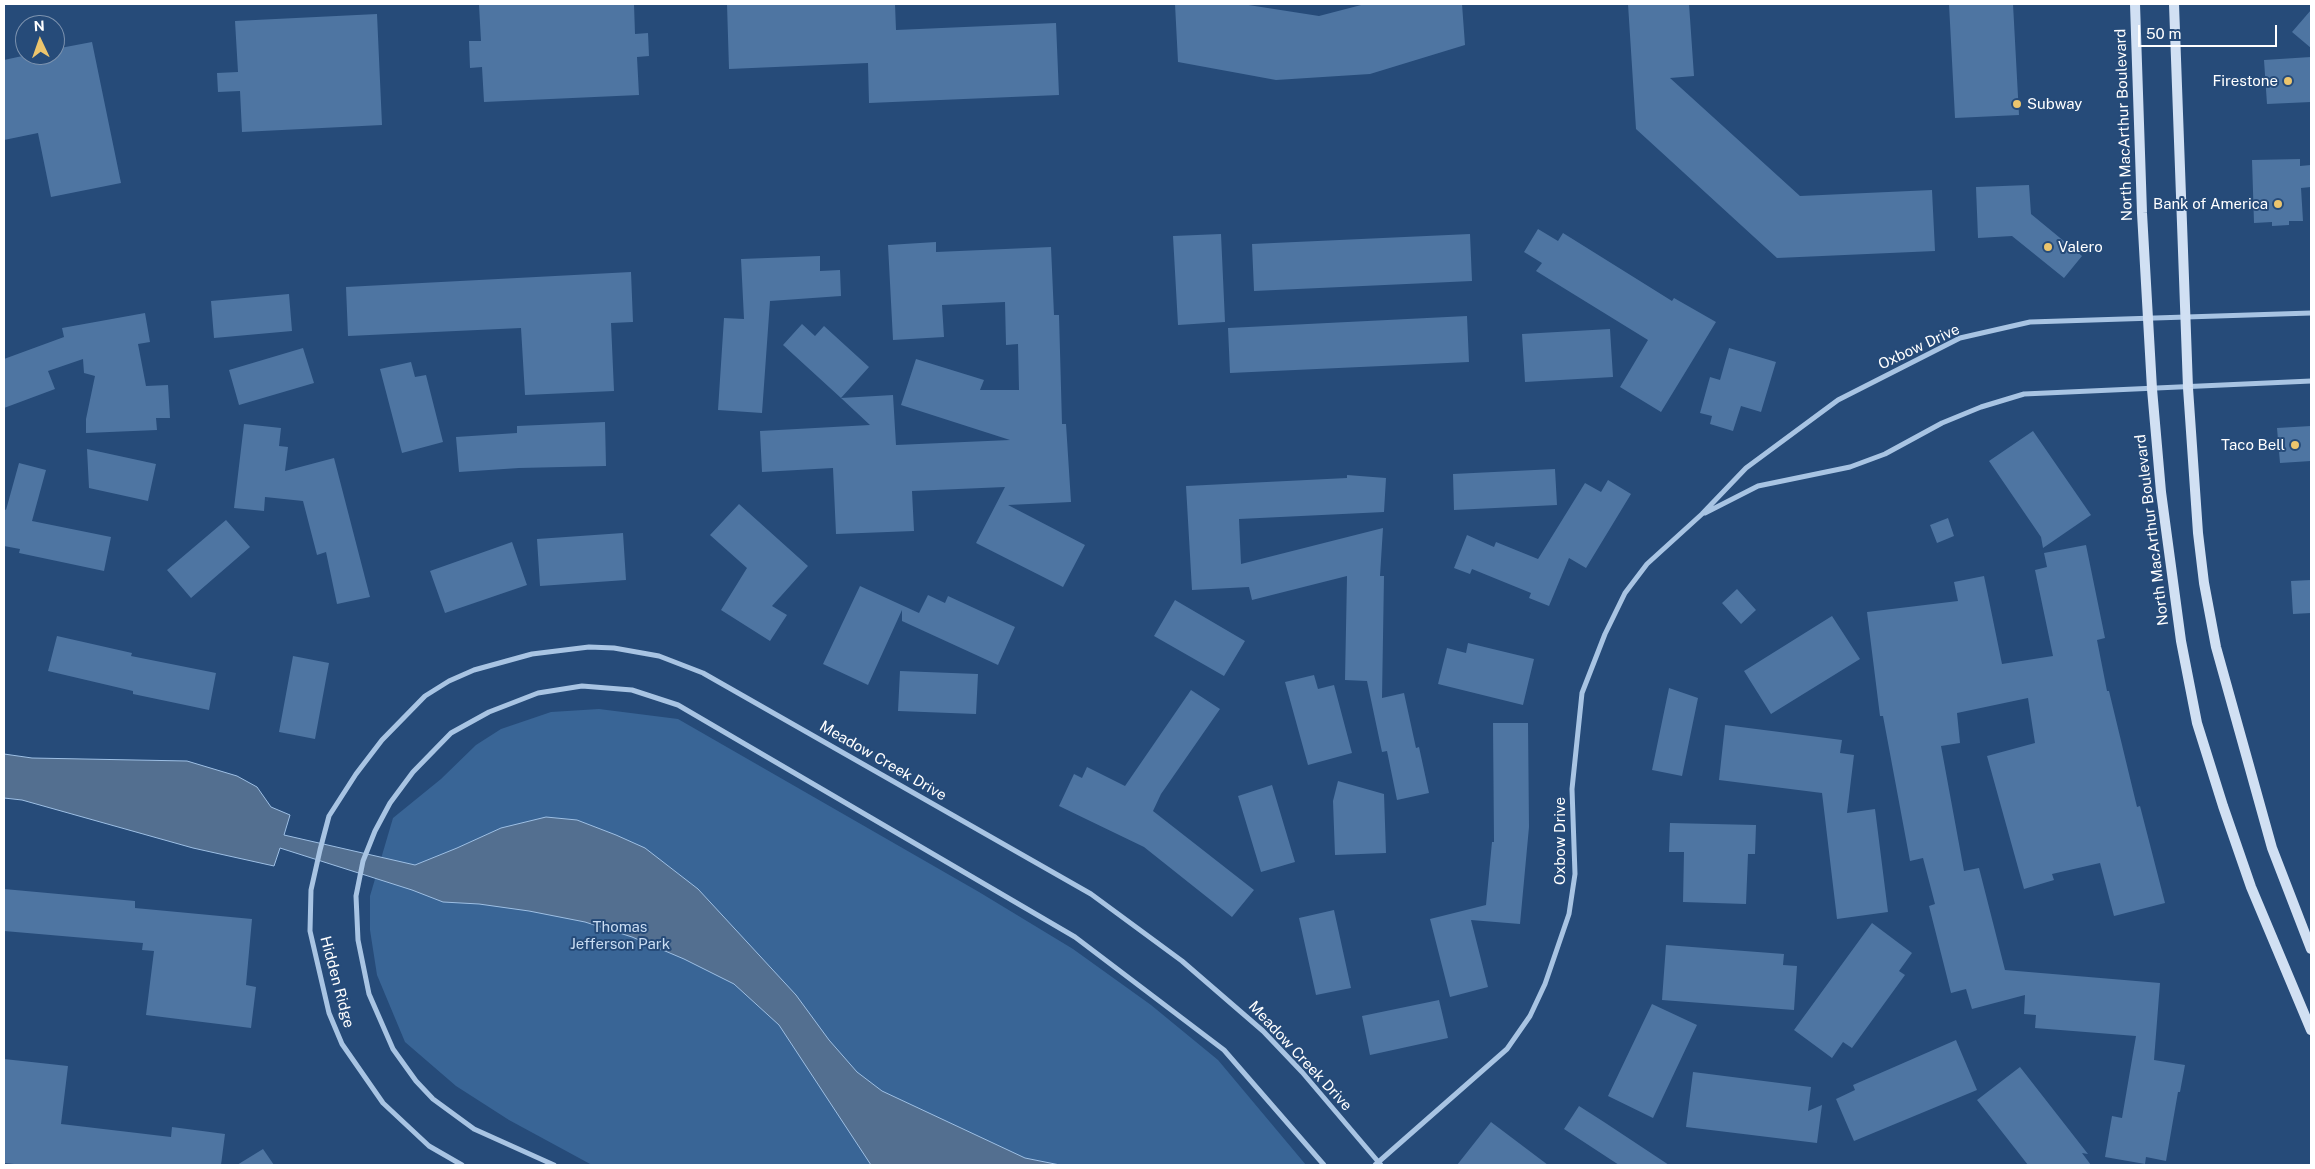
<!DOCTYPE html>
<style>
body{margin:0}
#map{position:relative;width:2315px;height:1169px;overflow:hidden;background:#264b79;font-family:"Public Sans",sans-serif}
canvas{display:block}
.frame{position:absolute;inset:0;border:5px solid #fff;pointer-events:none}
.north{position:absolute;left:15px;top:15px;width:50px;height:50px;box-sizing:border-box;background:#264b79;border:1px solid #7d93af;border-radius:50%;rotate:357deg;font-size:14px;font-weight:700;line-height:20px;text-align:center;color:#fff}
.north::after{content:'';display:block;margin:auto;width:18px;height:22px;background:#ecc56d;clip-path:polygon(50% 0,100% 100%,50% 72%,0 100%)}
.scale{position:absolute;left:2138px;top:25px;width:139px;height:22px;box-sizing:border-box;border:2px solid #fff;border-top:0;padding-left:6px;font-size:15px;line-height:18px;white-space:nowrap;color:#fff;-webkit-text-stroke:4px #264b79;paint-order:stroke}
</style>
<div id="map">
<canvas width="2315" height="1169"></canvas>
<div class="frame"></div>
<div class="north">N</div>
<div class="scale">50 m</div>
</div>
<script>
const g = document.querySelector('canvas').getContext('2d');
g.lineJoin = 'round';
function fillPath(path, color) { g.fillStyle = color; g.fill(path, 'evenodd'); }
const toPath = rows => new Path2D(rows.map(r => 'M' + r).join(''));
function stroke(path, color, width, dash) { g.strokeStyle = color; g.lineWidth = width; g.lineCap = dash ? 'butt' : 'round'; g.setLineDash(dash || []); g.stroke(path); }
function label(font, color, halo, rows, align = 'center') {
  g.font = font + ' "Public Sans",sans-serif'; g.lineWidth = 4; g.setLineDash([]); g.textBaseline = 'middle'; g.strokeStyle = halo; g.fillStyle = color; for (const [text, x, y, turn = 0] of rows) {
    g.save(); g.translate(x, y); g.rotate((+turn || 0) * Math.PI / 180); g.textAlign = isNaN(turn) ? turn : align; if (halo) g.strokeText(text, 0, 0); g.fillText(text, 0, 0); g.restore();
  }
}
const green = toPath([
 [599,709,678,719,979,892,1073,949,1151,1005,1218,1060,1306,1165,592,1165,509,1120,456,1086,405,1042,377,975,370,930,370,896,393,818,441,779,476,745,501,729,551,712]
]);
const water = toPath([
 [4,754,32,758,187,761,237,776,257,787,271,807,290,815,284,835,415,865,457,848,501,828,546,817,577,820,616,835,645,848,698,889,796,995,829,1040,857,1072,882,1091,1025,1158,1060,1165,871,1165,779,1025,734,984,684,959,632,937,585,922,529,911,479,904,443,902,412,890,280,848,274,866,193,848,22,800,4,798,4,754]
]);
const building = toPath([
 [510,4,634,4,635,34,648,33,649,56,637,57,639,95,484,102,482,67,470,68,469,41,481,41,479,5],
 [727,4,895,4,896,30,1056,23,1059,95,869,103,868,63,729,69],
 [1175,4,1242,4,1319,16,1365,4,1462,4,1465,45,1370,74,1276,80,1178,62],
 [1628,4,1689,4,1694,76,1670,78,1800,196,1932,190,1935,251,1777,258,1636,129],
 [1949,4,2013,4,2019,115,1955,118],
 [2311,10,2311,48,2292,32],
 [377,14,382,125,242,132,240,91,218,92,217,73,238,72,235,21],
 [92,42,121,183,51,197,38,133,4,140,4,60,27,55,55,55,55,49],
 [2311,57,2311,102,2267,104,2264,60],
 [2300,159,2300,166,2311,165,2311,187,2301,188,2303,221,2289,221,2289,225,2272,226,2272,222,2254,223,2252,160],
 [2029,185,2031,214,2082,256,2064,278,2012,236,1978,238,1976,187],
 [1538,229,1558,241,1563,233,1672,301,1674,298,1716,322,1661,412,1620,387,1648,340,1536,271,1542,263,1524,252],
 [1221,234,1225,322,1178,325,1173,236],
 [1470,234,1472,281,1254,291,1252,244],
 [936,242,936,252,1051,247,1054,315,1059,315,1062,424,1066,424,1071,502,1008,505,1085,545,1063,587,976,543,1005,487,912,491,914,531,836,534,833,468,762,472,760,431,870,425,841,398,893,395,896,445,1010,440,901,405,916,359,984,380,980,390,1019,390,1018,344,1006,345,1005,302,942,305,944,337,893,340,888,245],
 [820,256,820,271,840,270,841,296,770,301,762,413,718,410,724,318,744,319,741,259],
 [631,272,633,322,611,323,614,391,525,395,521,328,348,336,346,287],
 [289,294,292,331,214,338,211,301],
 [145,313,150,342,138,344,146,386,168,385,170,418,156,418,157,430,86,433,86,419,95,376,84,373,83,359,48,371,55,389,4,408,4,359,64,337,62,328],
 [1467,316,1469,362,1230,373,1228,328],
 [802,324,815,336,824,326,869,367,841,398,783,345],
 [1610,329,1613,377,1525,382,1522,334],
 [303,348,314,383,239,405,229,370],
 [1729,348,1776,362,1761,412,1741,406,1733,431,1710,424,1712,416,1700,413,1710,377,1720,380],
 [411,362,415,377,426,375,443,442,402,453,380,369],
 [605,422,606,466,519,468,459,472,456,437,517,433,517,426],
 [244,424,281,428,279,446,288,447,285,471,334,458,370,597,337,604,326,552,317,555,303,501,265,497,264,511,234,508],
 [2311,426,2311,461,2280,463,2277,428],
 [2033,431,2091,515,2043,548,2041,537,1989,461],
 [87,449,156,464,148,501,89,488],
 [19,463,46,470,32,521,111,537,104,571,19,553,20,549,4,546,4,509,6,510],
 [1555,469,1557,505,1454,510,1453,474],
 [1347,475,1386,478,1384,512,1239,519,1241,564,1383,528,1380,576,1384,576,1382,698,1404,693,1416,748,1419,747,1429,793,1397,800,1387,751,1382,752,1367,681,1345,680,1347,576,1252,600,1249,587,1192,590,1186,486,1347,478],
 [1608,480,1631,494,1586,568,1569,558,1549,606,1529,598,1531,593,1472,569,1470,574,1454,568,1467,535,1494,547,1496,542,1538,559,1585,483,1601,492],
 [739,504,808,566,772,606,787,615,770,641,721,610,747,568,710,535],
 [1948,518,1954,536,1937,543,1930,525],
 [226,520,250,547,191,598,167,570],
 [623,533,626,580,540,586,537,539],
 [512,542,527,585,445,613,430,571],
 [2086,545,2105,638,2097,640,2107,691,2109,691,2137,807,2140,806,2165,903,2114,916,2100,863,2052,874,2054,880,2024,889,1987,756,2035,743,2028,698,1957,713,1960,743,1941,746,1964,871,1979,868,2005,970,2160,983,2154,1060,2185,1065,2180,1092,2178,1092,2166,1161,2146,1157,2145,1164,2105,1157,2112,1116,2122,1118,2136,1036,2035,1028,2036,1015,2024,1014,2025,995,1972,1009,1966,989,1951,993,1929,906,1935,904,1923,858,1910,861,1883,716,1880,716,1867,612,1958,601,1954,582,1984,576,2002,664,2053,656,2035,570,2047,567,2044,553],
 [2311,580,2311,613,2293,614,2291,581],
 [860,586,919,613,928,595,945,603,948,596,1015,627,998,665,902,621,902,610,868,685,823,664],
 [1737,589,1756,610,1741,624,1722,603],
 [1175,600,1245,641,1224,676,1154,636],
 [1832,616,1860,659,1771,714,1744,671],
 [57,636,132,653,131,656,216,673,209,710,133,694,133,691,48,671],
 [1468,643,1534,659,1523,705,1438,684,1447,648,1466,653],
 [293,656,329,663,315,739,279,732],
 [900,671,978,674,976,714,898,711],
 [1314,675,1318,689,1334,685,1352,753,1308,765,1285,682],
 [1669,688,1698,698,1682,776,1652,770],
 [1191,690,1220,709,1161,794,1153,811,1254,890,1232,917,1144,847,1059,806,1074,774,1082,778,1087,767,1125,786],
 [1493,723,1528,723,1529,827,1520,924,1471,920,1488,987,1450,997,1430,919,1486,905,1492,842,1494,842],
 [1725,725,1842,740,1840,753,1854,755,1847,813,1875,809,1888,912,1837,919,1822,793,1719,780],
 [1338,781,1384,794,1386,853,1335,855,1333,801],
 [1272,785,1295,862,1261,872,1238,796],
 [1670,823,1756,825,1755,854,1748,854,1746,904,1683,902,1684,852,1669,852],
 [4,889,135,901,135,908,252,919,246,985,256,987,251,1028,146,1015,154,951,142,950,143,943,4,931],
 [1334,910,1351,988,1316,995,1299,918],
 [1872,923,1912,953,1899,971,1905,975,1852,1048,1843,1042,1832,1058,1794,1030],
 [1666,945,1784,954,1783,965,1797,966,1794,1010,1662,1000],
 [1439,1000,1448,1038,1370,1055,1362,1016],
 [1652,1004,1697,1025,1653,1118,1608,1096],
 [1956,1040,1977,1090,1854,1141,1836,1099,1855,1090,1853,1085],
 [4,1059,68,1066,61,1124,171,1137,172,1127,225,1134,221,1165,24,1165,4,1163],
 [2020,1067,2088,1154,2082,1153,2091,1165,2028,1165,1977,1100],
 [1693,1072,1811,1087,1808,1111,1822,1105,1817,1143,1686,1127],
 [1579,1106,1604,1122,1669,1165,1619,1165,1564,1129],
 [1491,1122,1548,1165,1457,1165],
 [263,1149,274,1165,237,1165]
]);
const minor = toPath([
 [1705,513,1758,486,1850,467,1885,454,1942,423,1981,407,2024,394,2311,381],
 [462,1165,429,1146,383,1103,342,1044,329,1013,310,931,311,890,320,850,329,816,356,774,382,740,425,696,449,681,474,670,532,654,589,647,614,648,659,656,703,673,1091,894,1182,961,1263,1031,1302,1072,1381,1165],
 [554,1165,474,1129,433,1099,416,1081,393,1049,369,994,358,940,356,896,363,861,375,831,390,803,413,772,451,733,489,712,538,693,582,686,632,690,678,705,1075,937,1224,1050,1324,1165],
 [1375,1165,1507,1049,1530,1016,1545,984,1569,914,1575,874,1572,789,1582,693,1605,634,1625,593,1647,564,1702,514,1746,468,1838,400,1960,338,2030,322,2311,313]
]);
const secondary = toPath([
 [2135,4,2142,213,2152,389,2161,492,2181,641,2197,723,2223,806,2251,887,2311,1030],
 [2174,4,2188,388,2198,533,2204,583,2216,647,2272,848,2311,949]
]);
const markers = [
 [2288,81,5,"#ecc56d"],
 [2017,104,5,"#ecc56d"],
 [2278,204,5,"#ecc56d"],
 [2048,247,5,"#ecc56d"],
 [2295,445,5,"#ecc56d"]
];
const poiNames = [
 ["Firestone",2278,81],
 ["Subway",2027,104,"left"],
 ["Bank of America",2268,204],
 ["Valero",2058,247,"left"],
 ["Taco Bell",2285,445]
];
const streetNames = [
 ["North MacArthur Boulevard",2124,125,-92],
 ["Oxbow Drive",1919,347,-25],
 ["North MacArthur Boulevard",2152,530,-97],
 ["Meadow Creek Drive",883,761,30],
 ["Oxbow Drive",1560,841,-90],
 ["Hidden Ridge",337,982,75],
 ["Meadow Creek Drive",1300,1056,47]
];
const parkNames = [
 ["Thomas",620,927],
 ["Jefferson Park",620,944]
];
fillPath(green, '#396596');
fillPath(water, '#536f90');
stroke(water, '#9dbfe4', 1);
fillPath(building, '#4e75a2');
stroke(minor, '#a8c4e3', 5);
stroke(secondary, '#d1e0f3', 10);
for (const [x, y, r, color] of markers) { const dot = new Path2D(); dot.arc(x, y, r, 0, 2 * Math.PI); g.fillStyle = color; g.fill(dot); stroke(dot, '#264b79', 2); }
label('15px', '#fff', '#264b79', poiNames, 'right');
label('15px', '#fff', '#264b79', streetNames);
label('15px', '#caddf3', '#264b79', parkNames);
</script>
